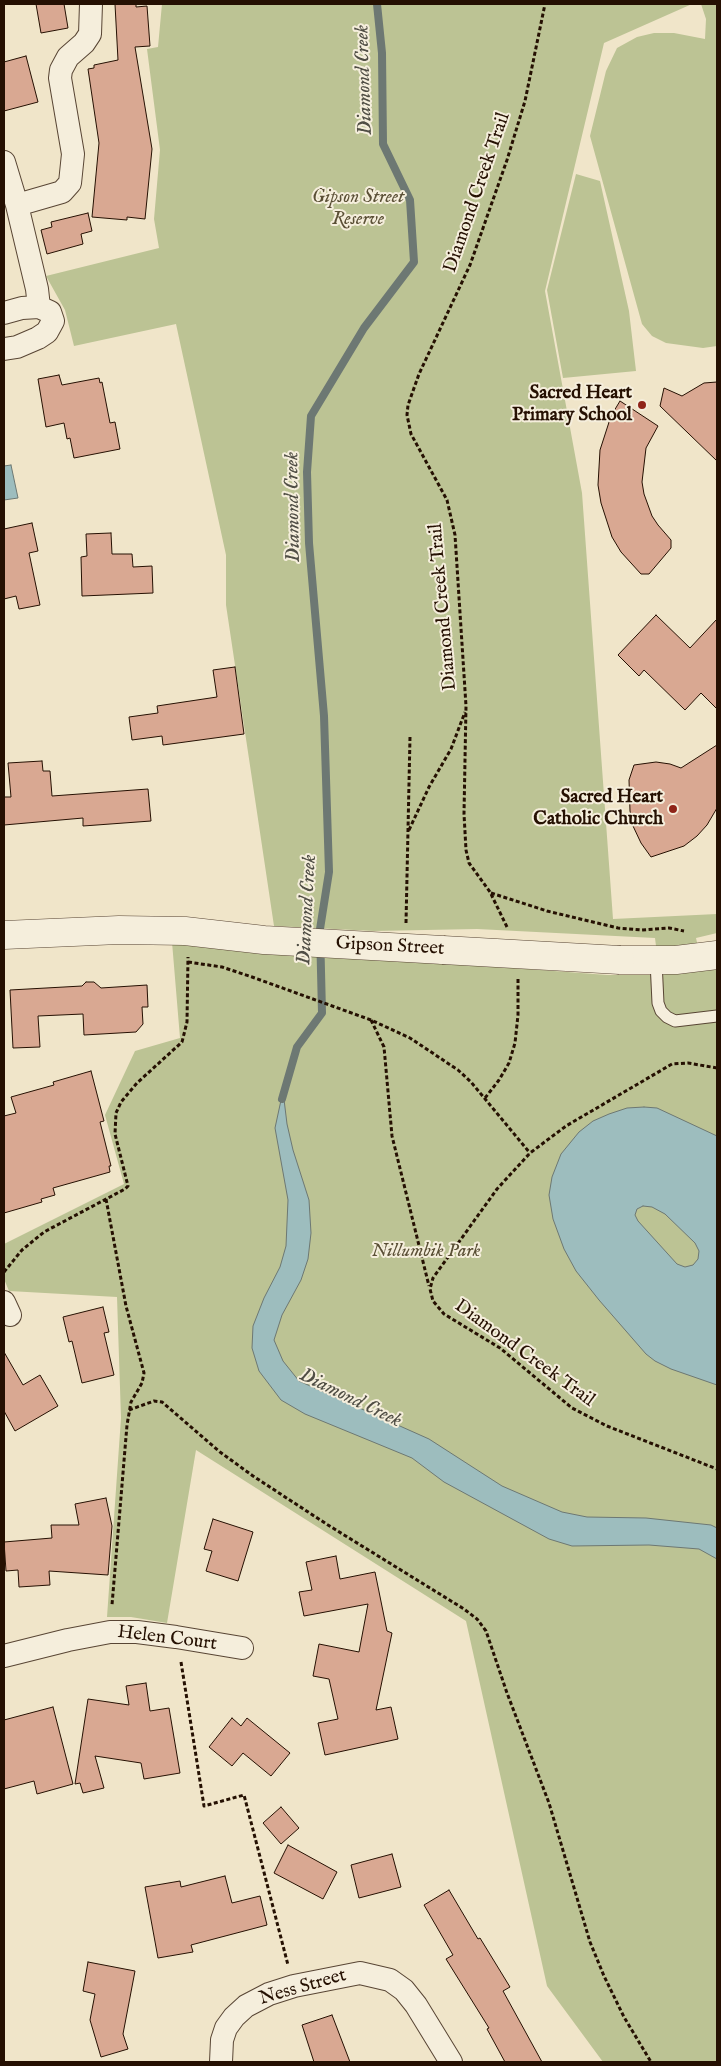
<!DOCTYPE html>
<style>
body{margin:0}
#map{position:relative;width:721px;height:2066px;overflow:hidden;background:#f0e5c9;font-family:"IM FELL English",serif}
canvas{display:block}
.frame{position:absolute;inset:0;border:5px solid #251002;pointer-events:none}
</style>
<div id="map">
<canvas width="721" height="2066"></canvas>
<div class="frame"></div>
</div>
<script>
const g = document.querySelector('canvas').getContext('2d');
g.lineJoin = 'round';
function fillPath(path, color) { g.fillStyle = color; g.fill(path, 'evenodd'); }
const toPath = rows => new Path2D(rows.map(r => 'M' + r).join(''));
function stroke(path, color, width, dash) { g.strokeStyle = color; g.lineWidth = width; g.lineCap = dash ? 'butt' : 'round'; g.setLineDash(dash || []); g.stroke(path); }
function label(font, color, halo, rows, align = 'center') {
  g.font = font + ' "IM FELL English",serif'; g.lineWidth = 4; g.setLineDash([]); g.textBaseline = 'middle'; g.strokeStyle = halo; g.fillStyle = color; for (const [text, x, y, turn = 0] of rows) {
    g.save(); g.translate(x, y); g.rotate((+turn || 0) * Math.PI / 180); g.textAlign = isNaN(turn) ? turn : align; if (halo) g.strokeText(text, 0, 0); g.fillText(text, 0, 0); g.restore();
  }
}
const green = toPath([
 [162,4,692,4,604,43,545,291,582,493,613,919,717,914,717,933,696,938,698,947,656,946,655,938,477,929,374,931,274,926,226,605,226,555,176,324,74,346,65,310,46,276,159,248,154,219,160,150,147,49,158,47],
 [701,4,717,4,717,346,703,348,666,343,652,336,642,324,590,136,606,71,617,48,637,37,654,33,674,33,705,39,706,19],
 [576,174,600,181,629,311,636,371,563,378,547,290],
 [172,942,607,975,660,975,717,966,717,2062,603,2062,547,1986,466,1621,196,1450,167,1623,131,1617,107,1617,121,1418,117,1297,9,1291,4,1279,4,1244,124,1184,105,1115,135,1051,180,1038]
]);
const water = toPath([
 [11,465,18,498,4,500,4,466,11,465],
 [283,1091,287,1124,293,1150,309,1200,311,1233,308,1259,301,1280,282,1315,274,1340,283,1361,299,1381,429,1439,502,1486,562,1512,587,1517,646,1518,711,1525,717,1528,717,1559,699,1549,649,1545,572,1546,549,1539,444,1482,412,1458,305,1414,281,1400,259,1371,252,1348,253,1326,264,1298,280,1267,286,1246,288,1200,275,1128,283,1091],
 [644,1107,657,1108,717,1136,717,1385,671,1369,655,1361,646,1354,599,1300,576,1271,564,1249,553,1219,549,1195,552,1177,561,1154,579,1132,593,1121,609,1114,627,1108,644,1107],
 [643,1206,652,1207,665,1214,695,1243,699,1251,698,1259,693,1265,685,1267,677,1264,638,1221,635,1215,637,1209,643,1206]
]);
const stream = toPath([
 [282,1099,297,1047,322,1013,320,929,329,872,324,716,309,543,307,472,311,416,364,328,414,262,410,200,383,144,382,53,377,4]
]);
const building = toPath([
 [36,4,64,4,68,28,41,33,36,4],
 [115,4,136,4,136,7,147,6,150,46,135,47,152,149,145,219,127,217,127,220,92,217,99,143,88,69,94,68,94,65,118,60,115,4],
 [26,56,38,102,4,111,4,62,26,56],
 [88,213,92,231,81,234,83,244,47,254,41,230,52,227,51,222,88,213],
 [59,375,62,385,99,378,100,383,102,382,110,423,115,422,120,449,74,458,70,438,67,439,64,423,46,427,38,379,59,375],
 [717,382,717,461,660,406,664,388,682,396,704,383,717,382],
 [620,401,658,426,646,448,642,482,644,494,652,516,658,525,671,540,671,548,649,574,641,574,621,552,612,537,601,503,598,485,600,450,611,416,620,401],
 [32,523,38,551,29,553,40,605,19,609,16,596,4,599,4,529,32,523],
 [111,533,112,554,132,554,133,567,152,566,153,593,82,596,81,557,87,556,86,534,111,533],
 [656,615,690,648,717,619,717,709,701,693,685,710,644,670,639,676,618,655,656,615],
 [235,667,244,734,163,745,162,736,132,740,129,717,158,713,157,706,217,697,213,670,235,667],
 [717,745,717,808,707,825,697,836,684,846,651,857,641,843,633,826,630,811,629,780,634,765,656,762,670,764,681,768,717,745],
 [42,761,43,771,50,771,52,796,148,789,151,821,83,826,83,818,4,825,4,797,11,797,8,763,42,761],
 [86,982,94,982,101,988,147,985,148,1007,142,1007,143,1024,136,1032,84,1035,83,1014,38,1016,40,1047,13,1048,10,990,82,986,86,982],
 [91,1071,104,1121,100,1122,111,1166,109,1166,110,1172,53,1188,55,1195,41,1199,42,1202,4,1213,4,1116,16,1113,11,1097,54,1085,53,1082,91,1071],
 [103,1307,109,1332,104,1333,114,1375,82,1383,72,1341,69,1342,63,1317,103,1307],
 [4,1352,23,1385,40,1375,58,1406,15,1431,4,1411,4,1352],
 [106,1498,112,1526,108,1575,49,1571,50,1585,19,1587,18,1570,6,1571,4,1542,52,1538,51,1525,79,1525,75,1504,106,1498],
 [213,1519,253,1532,238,1581,206,1571,212,1551,204,1549,213,1519],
 [336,1556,340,1579,375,1572,387,1631,392,1633,376,1710,391,1707,398,1739,325,1755,318,1723,338,1719,329,1679,313,1676,319,1644,359,1652,368,1604,304,1616,299,1592,312,1590,306,1562,336,1556],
 [146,1683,150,1711,169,1708,180,1773,144,1779,141,1763,95,1756,104,1788,83,1793,80,1783,75,1784,88,1699,129,1705,126,1686,146,1683],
 [53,1707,73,1784,37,1794,34,1781,4,1789,4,1720,53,1707],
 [232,1718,241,1726,247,1718,290,1753,271,1776,243,1753,232,1766,209,1747,232,1718],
 [281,1807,299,1828,281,1844,263,1823,281,1807],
 [288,1845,337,1872,323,1899,274,1873,288,1845],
 [392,1854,401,1887,359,1898,351,1865,392,1854],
 [225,1876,232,1903,260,1896,267,1925,191,1945,193,1952,158,1958,145,1887,180,1881,181,1887,225,1876],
 [449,1890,478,1939,480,1938,510,1987,503,1991,542,2062,505,2062,487,2029,489,2028,446,1959,453,1955,424,1905,449,1890],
 [88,1962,135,1971,123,2034,128,2049,101,2057,90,2020,95,1994,83,1991,88,1962],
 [332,2015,350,2062,314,2062,302,2025,332,2015]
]);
const path = toPath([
 [409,830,429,787,451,749,465,712],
 [491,893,547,911,618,928,642,930,669,928,684,931],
 [406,923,410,737],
 [507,927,490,892,469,863,466,850,464,814,466,706,455,535,447,500,411,434,407,415,408,405,419,374,470,265,507,160,525,101,545,4],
 [188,962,222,967,252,977,371,1020,410,1038,458,1070,471,1082,530,1153],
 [371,1020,384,1047,392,1136,429,1286],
 [717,1068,688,1063,672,1064,566,1126,530,1153,497,1189,433,1278,430,1289,433,1301,444,1314,500,1348,572,1408,607,1426,717,1469],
 [485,1098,499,1080,509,1063,515,1043,518,1015,518,979],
 [106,1199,126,1306,144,1373,142,1383,131,1402,127,1425,112,1605],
 [4,1272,22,1250,44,1232,125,1189,128,1186,115,1134,116,1113,121,1102,137,1083,182,1042,187,1022,188,957],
 [129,1410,154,1401,162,1402,220,1452,253,1476,328,1525,464,1609,477,1619,486,1631,507,1693,549,1803,590,1942,604,1976,624,2017,651,2062],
 [181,1662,204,1806,244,1795,288,1965]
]);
const service = toPath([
 [656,961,658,1003,661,1011,667,1017,675,1021,717,1016]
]);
const minor = toPath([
 [4,162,17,205,37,289,39,307],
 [17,205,62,192,70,183,73,154,60,78,61,70,68,57,84,43,90,34,91,4],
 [4,313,22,308,39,307,50,312,53,321,47,332,38,338,17,347,4,349],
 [4,1302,10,1315],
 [4,1656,68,1640,110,1632,137,1632,176,1637,242,1648],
 [221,2062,222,2040,226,2028,234,2017,246,2006,269,1994,294,1986,360,1973,390,1980,404,1990,416,2005,451,2062]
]);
const tertiary = toPath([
 [4,935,119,930,185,931,264,940,443,950],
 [620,960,676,960,717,955]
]);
const tertiaryBridge = toPath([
 [443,950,620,960]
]);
const markers = [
 [642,405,5,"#8f2418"],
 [673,809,5,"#8f2418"]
];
const streetNames = [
 ["Diamond Creek Trail",478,193,-71],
 ["Diamond Creek Trail",444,607,-95],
 ["Gipson Street",390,947,3],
 ["Diamond Creek Trail",524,1354,36],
 ["Helen Court",167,1639,7],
 ["Ness Street",303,1988,-16]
];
const parkNames = [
 ["Gipson Street",358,198],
 ["Reserve",358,220],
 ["Nillumbik Park",426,1252]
];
const poiNames = [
 ["Sacred Heart",632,394],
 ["Primary School",632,416],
 ["Sacred Heart",663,798],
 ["Catholic Church",663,820]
];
const waterNames = [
 ["Diamond Creek",365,80,-92],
 ["Diamond Creek",294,507,-91],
 ["Diamond Creek",308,910,-87],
 ["Diamond Creek",350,1399,26]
];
fillPath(green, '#bcc394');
fillPath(water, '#9dbdbe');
stroke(water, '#6d7873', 1);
stroke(stream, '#6d7873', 8);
fillPath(building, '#d9a892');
stroke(building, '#251002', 1);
stroke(service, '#584534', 13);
stroke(minor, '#584534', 24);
stroke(tertiary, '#584534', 29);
stroke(path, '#251002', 3, [4, 2.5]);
stroke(service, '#f5eedc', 11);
stroke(minor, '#f5eedc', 22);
stroke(tertiary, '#f5eedc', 28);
stroke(tertiaryBridge, '#584534', 29, []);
stroke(tertiaryBridge, '#f5eedc', 28);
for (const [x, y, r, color] of markers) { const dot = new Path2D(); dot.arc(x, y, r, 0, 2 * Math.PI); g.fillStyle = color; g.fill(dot); stroke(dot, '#f5eedc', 2); }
label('19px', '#251002', '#f5eedc', streetNames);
label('italic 19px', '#5a4f35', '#f5eedc', parkNames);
label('bold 19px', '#251002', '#f5eedc', poiNames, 'right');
label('italic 20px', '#4f4d44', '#f5eedc', waterNames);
</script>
